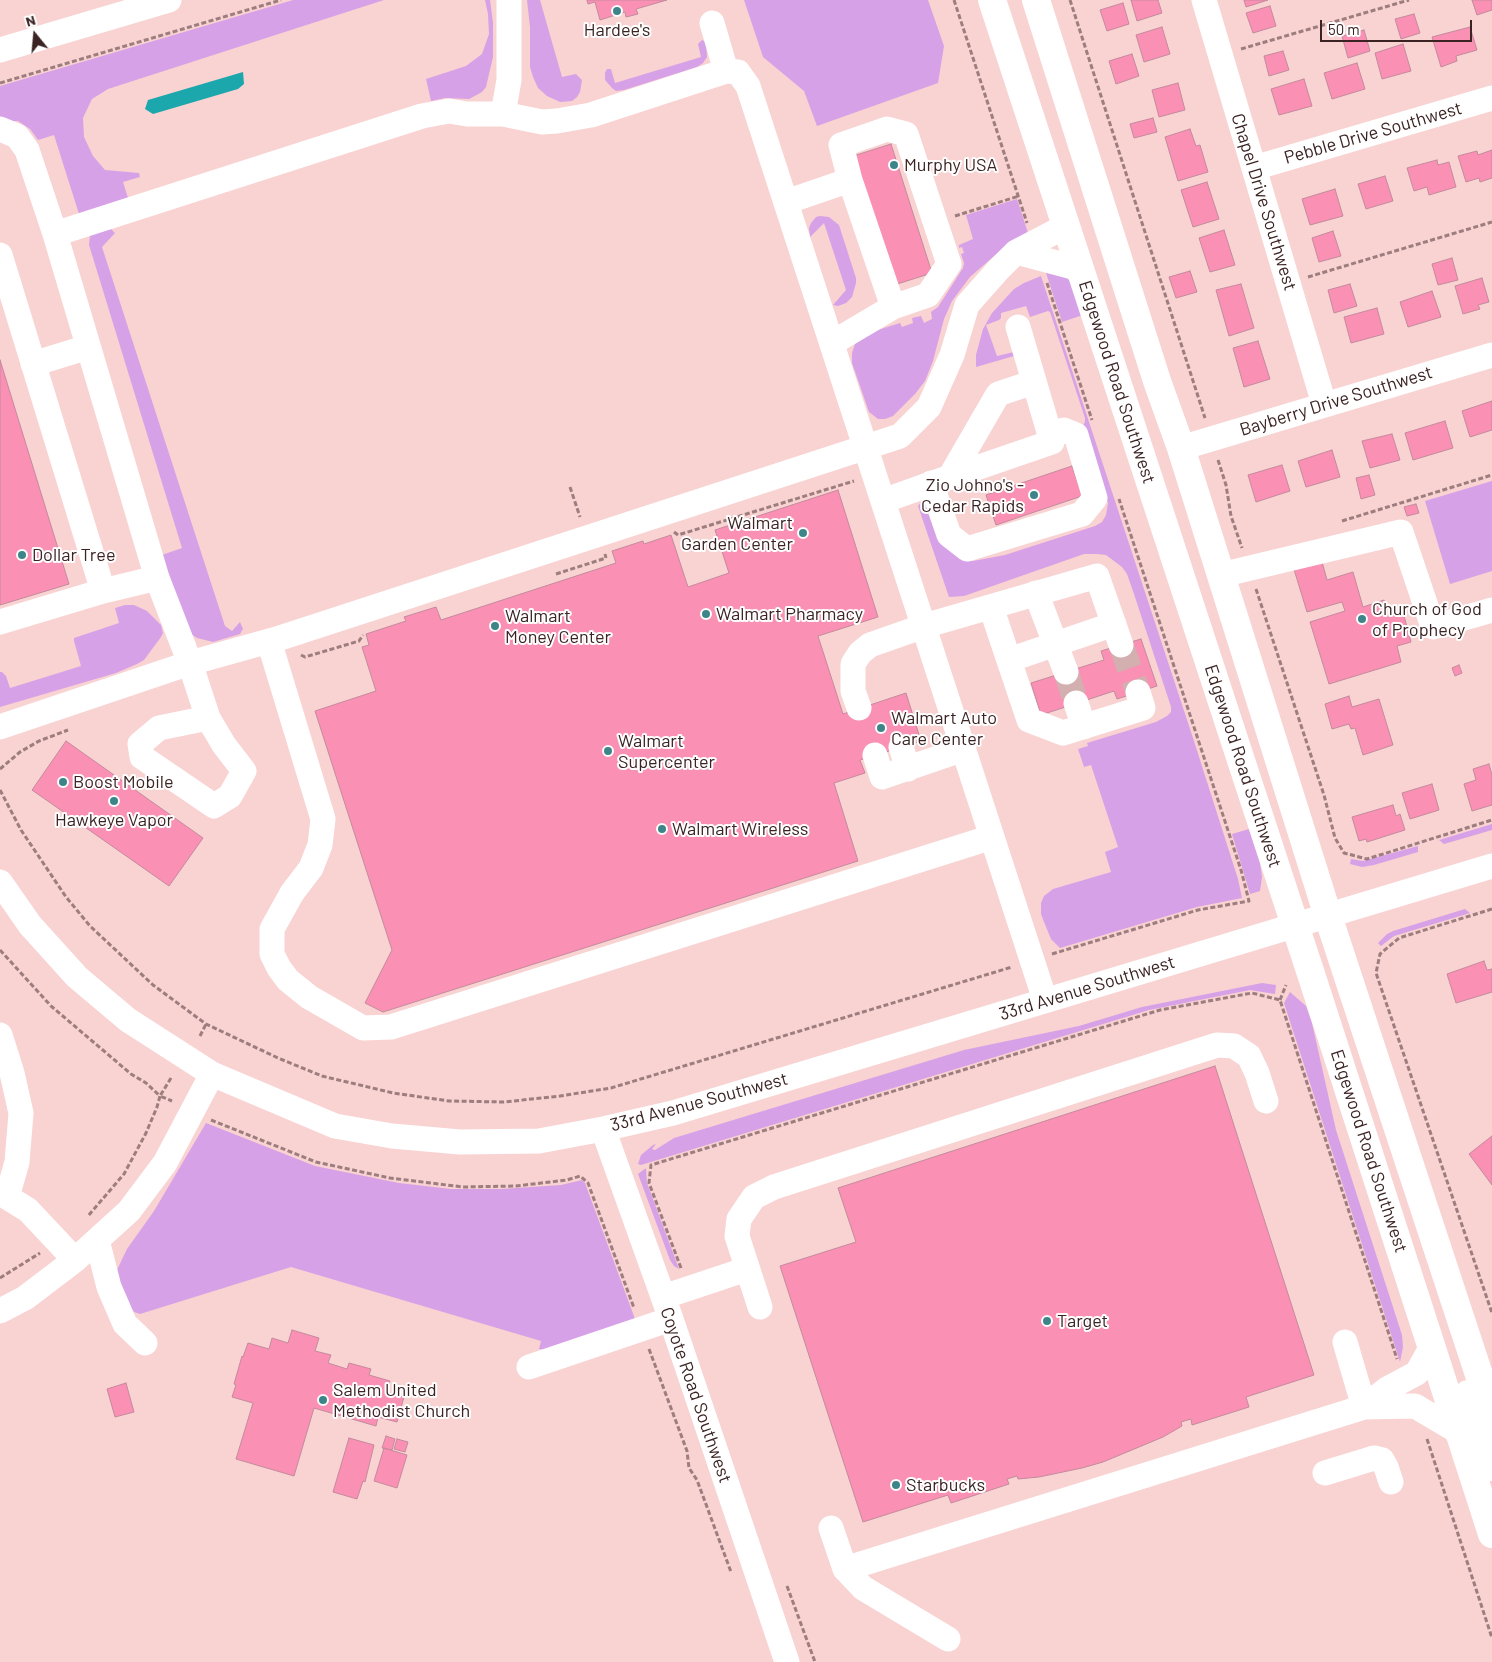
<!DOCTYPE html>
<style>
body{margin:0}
#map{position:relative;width:1492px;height:1662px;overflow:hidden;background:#f9d2d2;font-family:Barlow,sans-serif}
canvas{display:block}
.north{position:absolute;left:10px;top:10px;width:50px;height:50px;-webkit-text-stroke:4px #fefefe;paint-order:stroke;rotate:343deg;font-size:14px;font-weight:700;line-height:20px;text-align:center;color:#3b2323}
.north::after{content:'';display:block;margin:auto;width:18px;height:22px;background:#3b2323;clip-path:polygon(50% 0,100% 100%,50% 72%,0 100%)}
.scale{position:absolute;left:1320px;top:20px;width:152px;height:22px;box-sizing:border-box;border:2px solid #3b2323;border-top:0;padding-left:6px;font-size:15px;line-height:18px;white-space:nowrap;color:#3b2323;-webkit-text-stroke:4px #fefefe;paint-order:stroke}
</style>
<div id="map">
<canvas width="1492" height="1662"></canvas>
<div class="north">N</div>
<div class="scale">50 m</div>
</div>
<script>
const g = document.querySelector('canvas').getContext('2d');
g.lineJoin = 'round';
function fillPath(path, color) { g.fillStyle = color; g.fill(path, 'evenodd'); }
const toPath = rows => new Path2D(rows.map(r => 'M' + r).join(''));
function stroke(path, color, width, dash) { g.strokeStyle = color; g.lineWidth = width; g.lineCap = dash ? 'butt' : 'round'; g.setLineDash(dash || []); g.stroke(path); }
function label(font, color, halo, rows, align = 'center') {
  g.font = font + ' Barlow,sans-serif'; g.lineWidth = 4; g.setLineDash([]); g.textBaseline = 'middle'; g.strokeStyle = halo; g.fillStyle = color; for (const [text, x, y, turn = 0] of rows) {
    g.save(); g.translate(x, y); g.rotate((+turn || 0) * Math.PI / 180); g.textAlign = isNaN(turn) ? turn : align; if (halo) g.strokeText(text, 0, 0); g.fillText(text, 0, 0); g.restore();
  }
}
const green = toPath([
 [293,0,384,0,108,89,92,99,83,118,84,137,93,156,105,170,139,173,140,177,123,182,128,198,79,214,54,135,38,140,30,129,18,121,0,121,0,86],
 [485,0,490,0,493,23,493,57,486,87,482,92,469,99,445,98,431,101,426,79,466,66,482,54,489,34,488,14],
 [527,0,540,0,562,77,576,74,582,80,580,92,577,97,572,101,560,102,547,96,538,88,533,77,530,67,530,27],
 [744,0,928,0,944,46,938,83,817,126,804,91,763,57],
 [702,40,706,42,707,57,703,63,697,67,624,90,616,91,612,88,605,80,605,73,607,69,611,69,615,83,701,57,698,44],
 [1017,199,1028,233,1001,250,970,277,952,301,944,319,933,361,925,381,915,394,893,416,885,419,878,419,869,412,852,363,852,353,855,344,868,333,900,323,902,327,913,323,912,318,921,316,924,323,932,319,931,312,938,307,963,268,964,263,961,254,964,253,962,247,959,248,959,245,973,239,966,215],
 [820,216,829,217,839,225,856,278,856,283,852,297,846,303,838,306,833,305,846,290,824,223,810,237,809,228,811,223,816,217],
 [110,228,115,233,102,247,225,626,232,631,240,622,243,629,240,634,213,642,197,638,191,634,187,627,162,555,182,548,89,245,90,235],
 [1046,273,1064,275,1071,282,1083,315,1062,322],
 [1041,276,1193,738,1238,879,1242,898,1197,907,1060,948,1051,939,1044,922,1041,914,1041,903,1044,896,1053,889,1111,872,1105,852,1118,847,1091,765,1084,767,1078,749,1088,746,1087,743,1156,722,1167,716,1171,712,1171,707,1134,594,1127,574,1122,567,1106,555,1097,554,1084,554,964,596,949,597,918,506,921,502,926,503,966,561,973,561,1005,555,1095,526,1102,522,1106,515,1108,503,1082,427,1085,422,1085,418,1050,312,1048,311,1030,317,1026,306,1001,313,1001,318,999,320,986,325,997,356,1014,352,1014,356,976,367,976,355,983,329,992,313,1014,289,1024,283],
 [1492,481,1492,571,1450,584,1425,501],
 [125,605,134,605,147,611,161,625,163,633,161,637,144,660,137,664,116,673,0,707,0,672,2,672,6,676,10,688,81,666,74,641,74,638,119,623,115,608],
 [1492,824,1492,830,1444,844,1439,840],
 [1249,829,1260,862,1262,877,1260,891,1250,894,1232,834],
 [1418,846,1418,852,1374,865,1362,867,1350,864,1351,859,1363,861],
 [1465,909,1470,913,1394,936,1381,946,1378,943,1387,934,1393,931],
 [1262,983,1276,985,1275,994,1250,990,1149,1010,641,1165,638,1164,641,1155,653,1145,656,1144,652,1149,655,1150,674,1138,964,1050,1079,1026,1142,1007],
 [1290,992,1306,1006,1312,1023,1336,1130,1402,1335,1403,1347,1400,1362,1284,1003],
 [206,1123,315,1166,399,1183,451,1189,501,1189,561,1185,582,1180,585,1183,635,1319,549,1351,539,1349,541,1341,291,1267,140,1314,134,1312,128,1306,116,1272,127,1249,154,1211],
 [646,1168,647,1183,679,1269,674,1266,670,1260,638,1174]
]);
const water = toPath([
 [243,72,244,84,238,89,153,114,145,109,148,100]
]);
const building = toPath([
 [587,0,667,0,636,9,638,14,626,17,625,12,600,20,595,2,588,4,587,0],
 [1131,0,1158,0,1162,13,1137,21,1131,0],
 [1244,0,1268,0,1246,7,1244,0],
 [1472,0,1492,0,1492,10,1477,15,1472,0],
 [1123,3,1129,24,1107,31,1100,10,1123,3],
 [1270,6,1276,26,1253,33,1246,13,1270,6],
 [1414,14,1420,33,1401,39,1395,19,1414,14],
 [1162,27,1170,54,1144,62,1136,35,1162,27],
 [1470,27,1477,50,1456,56,1457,61,1441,67,1432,37,1470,27],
 [1364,30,1370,51,1348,58,1342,36,1364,30],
 [1403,44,1411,71,1382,79,1375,53,1403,44],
 [1283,51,1289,70,1269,76,1264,56,1283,51],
 [1132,54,1139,76,1116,84,1109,61,1132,54],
 [1357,63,1365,89,1332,99,1324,73,1357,63],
 [1304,79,1312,106,1279,115,1271,89,1304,79],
 [1178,83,1185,110,1159,117,1152,90,1178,83],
 [1153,118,1157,132,1134,138,1130,124,1153,118],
 [1190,129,1196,146,1200,145,1208,172,1178,181,1165,137,1190,129],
 [891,144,932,273,891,286,850,157,891,144],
 [1492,150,1492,178,1480,182,1479,178,1466,182,1458,156,1477,151,1478,155,1492,150],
 [1437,160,1438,165,1449,162,1456,187,1429,195,1427,187,1414,191,1407,168,1437,160],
 [1385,176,1393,201,1366,209,1358,184,1385,176],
 [1207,182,1219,219,1193,227,1181,190,1207,182],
 [1335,189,1343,216,1310,225,1302,199,1335,189],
 [1224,230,1235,265,1210,272,1199,238,1224,230],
 [1333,231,1341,256,1319,262,1312,238,1333,231],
 [1452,258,1458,280,1438,285,1432,264,1452,258],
 [1190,271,1197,292,1176,298,1169,277,1190,271],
 [1482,278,1489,302,1478,305,1480,309,1463,314,1455,286,1482,278],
 [1241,284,1254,328,1229,336,1216,290,1241,284],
 [1350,284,1357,306,1334,313,1328,290,1350,284],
 [1432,291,1441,317,1408,327,1400,302,1432,291],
 [1377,308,1384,334,1351,343,1344,317,1377,308],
 [1258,341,1270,379,1244,387,1233,348,1258,341],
 [0,360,69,584,0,605,0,360],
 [1492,401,1492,430,1470,437,1462,411,1492,401],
 [1445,421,1453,448,1413,460,1405,433,1445,421],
 [1392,434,1400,460,1370,468,1362,441,1392,434],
 [1332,450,1340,477,1306,487,1298,461,1332,450],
 [1282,465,1290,491,1256,502,1248,475,1282,465],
 [1072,466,1082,496,996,525,986,495,1072,466],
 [1369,475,1375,495,1361,499,1356,478,1369,475],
 [838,490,878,617,818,636,843,714,906,693,921,741,860,760,865,773,834,783,858,861,383,1012,365,1003,392,950,315,711,376,691,362,647,369,645,366,634,406,621,404,617,436,607,441,620,616,563,612,551,643,541,644,544,671,535,688,587,729,573,715,530,838,490],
 [1416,504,1419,513,1407,516,1404,507,1416,504],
 [1321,558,1327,580,1353,572,1363,607,1384,600,1389,616,1403,612,1411,642,1397,646,1401,662,1329,684,1310,622,1345,611,1342,602,1307,612,1293,566,1321,558],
 [1141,639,1157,686,1117,699,1114,691,1041,715,1031,683,1104,660,1101,651,1141,639],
 [1459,665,1462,673,1455,676,1452,668,1459,665],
 [1349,696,1352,707,1379,699,1393,745,1363,755,1355,728,1351,729,1349,724,1332,729,1325,704,1349,696],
 [66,741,203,838,169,886,32,790,66,741],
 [1489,764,1492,775,1492,805,1472,811,1464,784,1476,780,1473,769,1489,764],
 [1432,784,1439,810,1410,819,1402,793,1432,784],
 [1393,805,1396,816,1400,814,1405,830,1367,842,1366,839,1359,841,1352,817,1393,805],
 [1484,961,1487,970,1492,969,1492,992,1456,1003,1447,974,1484,961],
 [1215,1066,1314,1375,1246,1397,1249,1407,1192,1425,1191,1419,1181,1422,1182,1426,1163,1437,1103,1462,1082,1468,1039,1477,1018,1479,1017,1476,1007,1479,1009,1484,951,1503,948,1495,863,1522,780,1266,856,1242,838,1188,1215,1066],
 [1492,1136,1492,1185,1469,1154,1492,1136],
 [292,1330,319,1338,315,1351,331,1355,328,1363,347,1369,349,1363,371,1369,369,1375,390,1381,386,1392,404,1397,397,1422,378,1417,376,1426,314,1408,294,1476,236,1459,253,1403,232,1397,236,1385,234,1384,242,1356,243,1357,248,1343,269,1349,272,1338,288,1343,292,1330],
 [126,1383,134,1412,115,1417,107,1389,126,1383],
 [386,1436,395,1439,392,1450,382,1448,386,1436],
 [349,1438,374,1445,365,1482,363,1481,357,1499,333,1492,349,1438],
 [397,1439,408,1442,405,1452,394,1449,397,1439],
 [384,1448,407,1455,397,1488,374,1481,384,1448]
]);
const minorTunnel = toPath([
 [1121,645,1138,692],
 [1066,672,1076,703]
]);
const path = toPath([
 [954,0,1027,223],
 [1070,0,1205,418],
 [1241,49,1409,0],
 [0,83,281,0],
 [955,216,1019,196],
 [1308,277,1492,222],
 [1047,283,1092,420],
 [1218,460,1226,485,1231,516,1242,548],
 [570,487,580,517],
 [1342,521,1492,475],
 [674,532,678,535,854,481],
 [556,574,606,558,605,554],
 [1256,589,1324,795,1335,838,1344,853,1367,859,1492,820],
 [301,655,305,657,359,641,363,635],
 [0,769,20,752,39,741,68,730],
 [0,790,21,830,66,897,90,926,153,985,206,1024,278,1058,322,1076,393,1093,449,1101,504,1102,560,1096,611,1088,1012,967],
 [1492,909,1399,938,1380,954,1376,973,1492,1313],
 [0,950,51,1006,131,1074,146,1083,160,1096,157,1107,146,1133,124,1174,88,1216],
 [1052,954,1198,910,1249,901,1241,870,1119,499],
 [1280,1000,1286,985],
 [200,1036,206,1024],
 [171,1078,160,1096,172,1101],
 [211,1120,316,1162,390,1178,463,1187,516,1186,567,1180,580,1176,588,1183,634,1308],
 [681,1268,649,1183,651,1165,1160,1010,1252,993,1280,1000,1397,1359],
 [0,1278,40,1253],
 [649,1349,687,1451,689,1468,697,1480,731,1572],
 [1427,1439,1492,1638],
 [787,1586,815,1662]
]);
const minor = toPath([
 [1204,0,1324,404],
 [712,23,726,71],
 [0,50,169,0],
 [503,114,509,80,509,0],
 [0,129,17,136,27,150,55,234,157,578,190,663,208,718,159,728,140,744,142,757,214,806,230,796,244,771,224,745,208,718],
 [1254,168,1492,98],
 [850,180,841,145,887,129,906,134,949,264,928,295,893,307],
 [786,202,850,180,893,307,832,343],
 [55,234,422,116,449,111,467,114,503,114,542,122,557,121,591,115,726,71,738,72,748,86,1045,1000],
 [1016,252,1080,269],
 [0,255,103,591],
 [33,364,88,347],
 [1181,448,1492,355],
 [950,477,998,394,1034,382],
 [931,483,949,535,967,549,1082,514,1095,498,1076,435,1064,430,1050,434],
 [883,501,950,477,1052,442,1018,327],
 [1221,575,1401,532,1433,627,1492,610],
 [1036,593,1066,672],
 [991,607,1029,720,1063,733,1143,708,1138,692],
 [0,622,103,591,157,578],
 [269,641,323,819,320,845,311,868,292,893,272,929,272,954,279,968,288,980,309,997,363,1028,391,1027,992,837],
 [1009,660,1114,624],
 [1076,703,1084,727],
 [859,708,853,691,853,664,860,653,870,645,924,626,1097,576,1121,645],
 [0,727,190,663,280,638,900,436,929,407,952,355,967,305,998,270,1016,252,1066,226],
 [901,747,908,769],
 [875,755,882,777,964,749],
 [0,882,30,925,77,977,128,1020,212,1074,335,1126,392,1136,460,1142,539,1141,603,1129,673,1113,1492,866],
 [0,1035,12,1073,21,1113,17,1162,7,1197,28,1210,75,1260],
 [603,1129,671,1319,787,1662],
 [97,1240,109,1287,125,1324,145,1343],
 [663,1297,747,1269],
 [760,1307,737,1236,739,1219,754,1197,774,1187,1217,1045,1234,1046,1249,1056,1257,1073,1266,1101],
 [0,1311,25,1298,75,1260,129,1211,165,1163,212,1074],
 [1345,1342,1364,1407],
 [529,1367,671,1319],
 [1364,1407,1387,1389,1417,1373,1432,1346],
 [1325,1473,1374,1458,1382,1460,1386,1467,1391,1482],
 [831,1528,845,1569,863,1588,948,1639],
 [845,1569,1364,1407,1415,1406,1459,1432]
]);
const major = toPath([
 [992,0,1312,977,1492,1534],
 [1036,0,1157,381,1181,448,1328,916,1492,1414],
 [1468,1394,1492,1467]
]);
const markers = [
 [617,11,5,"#3d8588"],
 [894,165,5,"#3d8588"],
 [1034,495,5,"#3d8588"],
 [803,533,5,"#3d8588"],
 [22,555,5,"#3d8588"],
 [706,614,5,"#3d8588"],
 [1362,619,5,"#3d8588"],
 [495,626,5,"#3d8588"],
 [881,728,5,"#3d8588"],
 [608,751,5,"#3d8588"],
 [63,782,5,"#3d8588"],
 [114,801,5,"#3d8588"],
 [662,829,5,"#3d8588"],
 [1047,1321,5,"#3d8588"],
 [323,1400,5,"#3d8588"],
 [896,1485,5,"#3d8588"]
];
const poiNames = [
 ["Hardee's",617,30,"center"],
 ["Murphy USA",904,165],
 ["Zio Johno's -",1024,485,"right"],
 ["Cedar Rapids",1024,506,"right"],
 ["Walmart",793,523,"right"],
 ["Garden Center",793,544,"right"],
 ["Dollar Tree",32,555],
 ["Church of God",1372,609],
 ["of Prophecy",1372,630],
 ["Walmart Pharmacy",716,614],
 ["Walmart",505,616],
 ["Money Center",505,637],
 ["Walmart Auto",891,718],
 ["Care Center",891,739],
 ["Walmart",618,741],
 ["Supercenter",618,762],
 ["Boost Mobile",73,782],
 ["Hawkeye Vapor",114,820,"center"],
 ["Walmart Wireless",672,829],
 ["Target",1057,1321],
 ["Salem United",333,1390],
 ["Methodist Church",333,1411],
 ["Starbucks",906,1485]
];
const streetNames = [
 ["Pebble Drive Southwest",1373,133,-16],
 ["Chapel Drive Southwest",1264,202,73],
 ["Edgewood Road Southwest",1117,382,72],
 ["Bayberry Drive Southwest",1336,401,-17],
 ["Edgewood Road Southwest",1243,766,72],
 ["33rd Avenue Southwest",1087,988,-17],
 ["33rd Avenue Southwest",699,1102,-15],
 ["Edgewood Road Southwest",1369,1151,72],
 ["Coyote Road Southwest",696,1395,71]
];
fillPath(green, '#d7a1e7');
fillPath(water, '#1ba7ab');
fillPath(building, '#fb90b5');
stroke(building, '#c38a9c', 1);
stroke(minorTunnel, '#d3afaf', 25, [25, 12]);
stroke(path, '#9d7d7d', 3, [5, 2.5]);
stroke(minor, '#fff', 25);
stroke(major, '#fff', 28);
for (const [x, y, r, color] of markers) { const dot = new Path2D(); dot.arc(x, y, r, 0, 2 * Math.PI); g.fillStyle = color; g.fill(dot); stroke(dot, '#fefefe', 2); }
label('18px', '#3b2323', '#fefefe', poiNames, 'left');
label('18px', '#3b2323', '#fefefe', streetNames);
</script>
